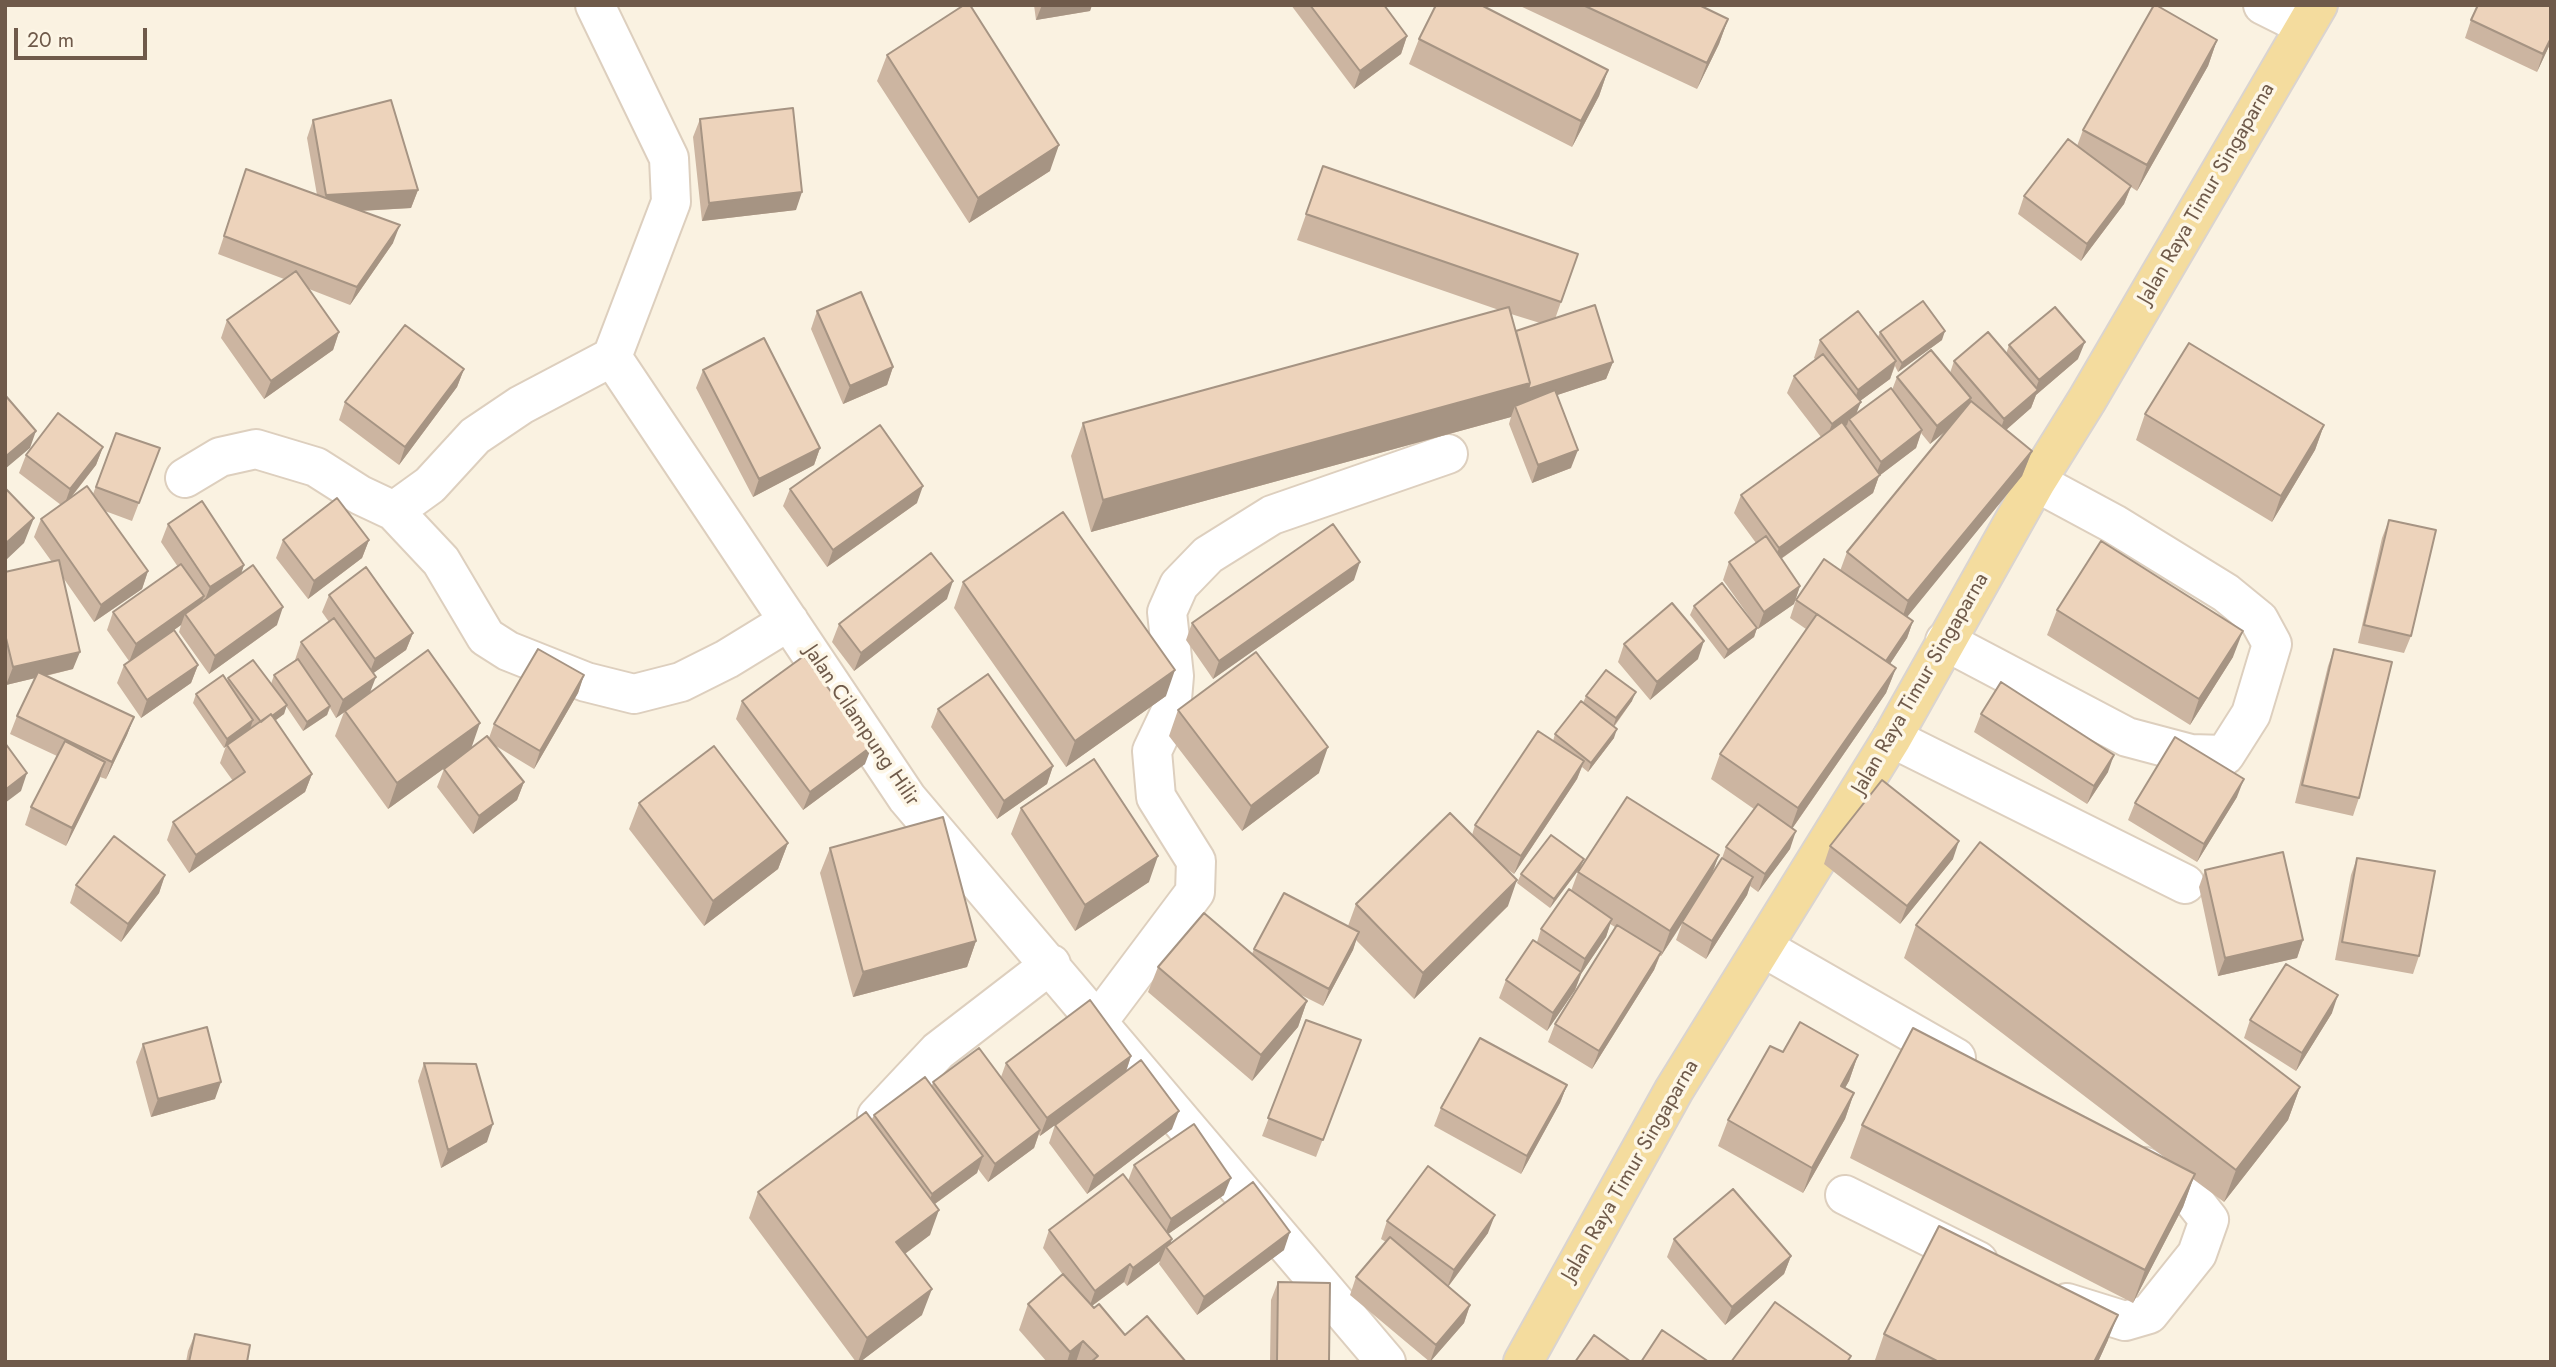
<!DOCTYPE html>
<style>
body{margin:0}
#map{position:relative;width:2556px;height:1367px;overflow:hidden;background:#faf2e1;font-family:Jost,sans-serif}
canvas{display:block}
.frame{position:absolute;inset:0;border:7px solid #6f5a4a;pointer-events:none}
.scale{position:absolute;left:14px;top:28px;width:133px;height:32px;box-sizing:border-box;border:4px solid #6f5a4a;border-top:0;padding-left:9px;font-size:21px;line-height:24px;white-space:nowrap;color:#6f5a4a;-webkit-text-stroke:5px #fdf6e6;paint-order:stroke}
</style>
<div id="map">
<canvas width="2556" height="1367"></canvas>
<div class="frame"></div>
<div class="scale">20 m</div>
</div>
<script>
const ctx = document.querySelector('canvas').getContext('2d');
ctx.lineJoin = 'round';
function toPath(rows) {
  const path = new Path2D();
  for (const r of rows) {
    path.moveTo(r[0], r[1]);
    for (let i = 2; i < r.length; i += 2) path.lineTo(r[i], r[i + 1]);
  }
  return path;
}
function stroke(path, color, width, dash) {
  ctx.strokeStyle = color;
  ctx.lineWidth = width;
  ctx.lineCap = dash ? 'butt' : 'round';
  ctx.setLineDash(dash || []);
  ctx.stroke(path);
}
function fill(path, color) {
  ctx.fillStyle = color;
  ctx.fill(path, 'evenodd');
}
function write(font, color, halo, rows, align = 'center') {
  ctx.font = font + ' Jost,sans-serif';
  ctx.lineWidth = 7;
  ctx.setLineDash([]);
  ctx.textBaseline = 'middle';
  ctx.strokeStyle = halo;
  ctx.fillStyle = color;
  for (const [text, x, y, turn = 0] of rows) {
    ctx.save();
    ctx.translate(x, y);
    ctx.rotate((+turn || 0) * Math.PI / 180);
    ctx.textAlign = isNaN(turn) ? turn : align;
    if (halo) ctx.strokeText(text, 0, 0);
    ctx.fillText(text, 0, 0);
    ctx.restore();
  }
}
const minor = toPath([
 [595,5,669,158,671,202,612,357,907,798,1386,1362],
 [2263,5,2305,26],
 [185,478,220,457,256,449,316,467,360,495,394,511,430,485,475,436,521,405,612,357],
 [394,511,441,561,486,637,508,651,586,682,634,694,681,682,727,659,789,621],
 [1945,641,2127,737,2191,754,2225,755,2251,714,2272,644,2259,620,2226,593,2114,524,2036,482],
 [1892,738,2185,884],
 [1764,948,1956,1058],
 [1099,1020,1195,892,1196,861,1156,797,1152,751,1171,711,1174,676,1167,612,1179,585,1208,555,1272,515,1448,454],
 [877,1116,938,1051,1051,964],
 [1845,1195,1978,1261],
 [2067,1303,2125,1321,2149,1314,2197,1254,2209,1220,2191,1197,2145,1167]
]);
const major = toPath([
 [1523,1362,1674,1090,1892,738,2036,482,2087,400,2318,5]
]);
stroke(minor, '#ddcfbe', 42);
stroke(major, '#dad4d0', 42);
stroke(minor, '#fff', 38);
stroke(major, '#f4dc9e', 38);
fill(toPath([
 [1034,5,1092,5,1090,11,1036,20],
 [1291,5,1384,5,1407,36,1401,54,1354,89],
 [1518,5,1699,5,1728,19,1719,44,1697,89],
 [2471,20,2551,42,2537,72,2465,38],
 [1419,39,1608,70,1599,96,1572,147,1409,64],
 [2217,40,2208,66,2137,191,2131,187,2124,204,2081,261,2018,214,2024,196,2077,146,2083,130],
 [887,55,1050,171,969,223,877,81],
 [700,119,796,210,702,221,693,137],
 [313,120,418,190,411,208,361,211,393,243,350,305,309,289,339,332,333,350,264,399,221,338,227,320,284,279,218,254,246,169,317,195,307,138],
 [1323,166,1578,254,1555,319,1613,362,1606,379,1557,395,1571,468,1532,483,1509,424,1511,417,1091,532,1071,456,1083,423,1499,310,1297,240],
 [1511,314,1540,323,1516,331],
 [817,311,893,367,887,385,843,404,811,329],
 [1880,332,1942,340,1898,372,1895,366,1890,379,1860,401,1856,414,1892,390,1897,377,1950,373,1954,361,2006,354,2009,345,2078,359,2036,395,2031,408,2006,430,2032,451,2022,476,1907,616,1913,621,1907,638,1890,664,1896,668,1886,693,1792,829,1790,849,1758,892,1750,886,1747,895,1706,959,1676,940,1682,924,1661,956,1660,956,1654,970,1592,1069,1548,1042,1555,1024,1615,927,1610,924,1606,937,1581,974,1575,990,1547,1031,1499,998,1506,980,1537,942,1541,929,1571,891,1578,872,1719,855,1712,874,1722,858,1726,847,1754,809,1711,779,1720,754,1806,629,1790,618,1796,600,1840,571,1847,552,1947,430,1930,444,1921,433,1916,448,1879,476,1873,493,1781,559,1800,586,1794,604,1758,629,1723,580,1729,562,1756,543,1734,513,1741,495,1821,437,1787,393,1794,376,1815,359,1814,358,1820,340,1878,337],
 [464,369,457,387,399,465,339,420,345,402],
 [703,370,820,448,814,465,753,497,696,388],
 [2145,414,2324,425,2315,450,2272,522,2136,440],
 [116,433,160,448,132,521,105,511,148,571,142,589,94,622,64,579,73,669,46,676,134,717,127,735,106,779,100,777,66,846,25,825,31,807,57,756,10,734,17,716,35,678,6,685,5,680,5,572,52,562,34,537,41,519,61,505,19,473,26,455,103,447,96,465,70,499,93,494],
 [790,489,917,503,827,567,783,506],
 [2389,520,2411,636,2404,653,2358,643,2382,538],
 [168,524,244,565,241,573,277,625,209,674,179,632,181,625,143,652,198,665,191,683,141,718,117,683,124,665,129,661,107,630,113,612,178,567,161,542],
 [283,540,369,540,362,558,308,599,276,558],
 [1354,580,1213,679,1186,640,1192,623],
 [963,582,1166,696,1066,767,954,608],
 [329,595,413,633,406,650,373,673,370,692,471,748,489,738,494,724,584,675,578,693,534,769,496,746,524,782,517,800,473,834,437,787,444,769,458,758,388,809,335,736,344,712,336,718,330,708,327,715,303,731,286,706,284,714,275,720,312,774,305,792,189,873,167,840,173,822,233,781,220,763,226,746,224,748,193,703,196,694,227,681,228,678,271,684,274,675,295,660,301,642,329,622,322,612],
 [947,599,854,671,832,642,839,624],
 [1694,606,1757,628,1754,637,1724,659,1690,615],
 [2057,610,2233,657,2190,725,2047,635],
 [1624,644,1698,659,1650,700,1618,662],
 [2334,649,2359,798,2353,816,2295,803,2328,666],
 [1586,696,1632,701,1614,727,1614,738,1588,772,1582,767,1577,779,1514,874,1503,866,1508,906,1414,999,1356,940,1353,950,1323,1006,1297,993,1307,1001,1298,1027,1252,1081,1148,992,1158,967,1252,954,1254,949,1348,926,1356,904,1472,835,1475,825,1553,741,1555,734,1583,703],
 [742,701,865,764,803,810,736,719],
 [938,709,1053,766,1047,784,997,819,931,727],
 [1178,710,1319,773,1242,831,1169,736],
 [1981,714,2108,772,2087,804,1974,732],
 [2237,797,2197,862,2128,820,2135,803],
 [639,803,788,843,778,869,704,926,629,829],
 [1021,808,1149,882,1075,931,1011,834],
 [1830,846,1953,859,1900,924,1824,864],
 [830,848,976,941,967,967,853,997,820,873],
 [2357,858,2419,956,2413,974,2335,960,2351,875],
 [1584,859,1580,868,1550,908,1517,883,1521,874],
 [2205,870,2303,940,2297,958,2218,976,2199,887],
 [165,875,159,893,121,942,70,903,76,885],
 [1916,925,2300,1087,2288,1120,2224,1202,2193,1179,2183,1207,2133,1303,1850,1158,1862,1125,2172,1163,1904,958],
 [2332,1013,2296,1071,2244,1038,2250,1020],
 [1306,1020,1361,1040,1316,1157,1262,1136],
 [143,1044,215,1099,151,1117,136,1062],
 [1783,1052,1858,1055,1849,1081,1845,1088,1854,1093,1845,1119,1803,1193,1718,1146,1728,1120],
 [1131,1056,1126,1072,1172,1129,1087,1194,1049,1143,1055,1125,1040,1136,1039,1134,1034,1148,988,1182,978,1169,977,1173,935,1204,930,1235,905,1254,922,1315,860,1362,856,1362,749,1218,758,1192,872,1119,874,1115,932,1086,933,1082,1001,1077,1006,1063],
 [424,1063,487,1142,441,1168,418,1081],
 [1567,1085,1560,1103,1521,1174,1434,1126,1441,1108],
 [1134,1165,1224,1195,1168,1234,1171,1243,1284,1250,1197,1315,1159,1264,1160,1261,1127,1286,1124,1282,1092,1306,1125,1335,1186,1362,1047,1362,1019,1330,1028,1304,1063,1275,1043,1248,1049,1230,1128,1181],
 [1387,1221,1488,1233,1448,1287,1470,1305,1464,1323,1430,1362,1350,1295,1356,1277,1386,1242,1381,1239],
 [1674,1239,1791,1256,1784,1274,1725,1325,1667,1257],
 [1278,1282,1329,1362,1270,1362,1271,1300],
 [195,1334,247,1362,186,1362,188,1351],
 [1884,1334,2108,1340,2098,1362,1878,1362,1875,1360]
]), '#ccb5a1');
fill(toPath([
 [1042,5,1092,5,1090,11,1036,20],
 [1728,19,1719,44,1697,89,1707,63],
 [1407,36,1401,54,1354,89,1360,71],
 [2551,38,2551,42,2537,72,2543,54],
 [2217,40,2208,66,2137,191,2147,165],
 [1608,70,1599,96,1572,147,1581,121],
 [1059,145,1050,171,969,223,978,198],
 [2131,186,2124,204,2081,261,2087,244],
 [418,190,411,208,320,213,326,195],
 [802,192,796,210,702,221,709,203],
 [400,225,393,243,350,305,357,287],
 [1945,331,1942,340,1898,372,1902,363],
 [339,332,333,350,264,399,271,381],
 [2085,342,2078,359,2036,395,2031,408,1998,437,2004,419,2034,393,2039,380],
 [1896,361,1890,379,1852,407,1858,390],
 [1613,362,1606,379,1521,407,1515,406,1511,417,1091,532,1103,500,1530,383],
 [893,367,887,385,843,404,850,386],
 [464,369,457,387,399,465,405,447],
 [1971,398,1964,416,1930,444,1937,426],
 [1861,402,1854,419,1849,419,1847,425,1825,442,1832,424],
 [2324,425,2315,450,2272,522,2281,496],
 [1922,430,1916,448,1879,476,1873,493,1772,565,1779,548,1874,479,1881,462],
 [36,431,30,448,5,469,5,457],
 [103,447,96,465,64,506,70,489],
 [820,448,814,465,753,497,759,479],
 [1578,450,1571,468,1532,483,1538,465],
 [2032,451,2022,476,1899,627,1908,601],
 [923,486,917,503,827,567,833,550],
 [34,518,24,543,5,561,5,544],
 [369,540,362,558,308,599,314,581],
 [1360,562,1354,580,1213,679,1219,661],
 [244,565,238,583,203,605,210,587],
 [148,571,142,589,94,622,101,605],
 [953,581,947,599,854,671,861,653],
 [1800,586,1794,604,1758,629,1764,612],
 [204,596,197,614,185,614,181,625,129,662,136,644],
 [283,607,277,625,209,674,215,656],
 [1913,621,1907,638,1880,679,1886,661],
 [1757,628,1754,637,1724,659,1728,650],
 [2243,631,2233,657,2190,725,2199,699],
 [413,633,406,650,368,677,375,659],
 [1704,641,1698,659,1650,700,1657,682],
 [80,652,73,669,6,685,13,667],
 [198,665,191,683,141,718,147,700],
 [1896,668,1886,693,1789,833,1798,808],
 [1175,670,1166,696,1066,767,1075,741],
 [584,675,578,693,534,769,540,751],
 [376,677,369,695,336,718,343,700],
 [1636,692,1632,701,1613,727,1616,718],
 [287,705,284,714,259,733,262,724],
 [330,706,327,715,303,731,307,722],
 [134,717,127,735,106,779,112,762],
 [253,720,250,729,224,748,227,739],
 [480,723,471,749,388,809,397,783],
 [1617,729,1614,738,1588,772,1591,763],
 [872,746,865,764,803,810,810,792],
 [1328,747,1319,773,1242,831,1251,806],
 [2114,755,2108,772,2087,804,2094,786],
 [1584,761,1577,779,1514,874,1521,856],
 [105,762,99,780,66,846,72,828],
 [1053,766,1047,784,997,819,1004,801],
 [27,773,21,791,5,803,5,790],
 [312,774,305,792,189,873,196,855],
 [2244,779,2237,797,2197,862,2204,844],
 [524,782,517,800,473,834,479,816],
 [1796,831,1790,849,1758,892,1765,874],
 [1959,841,1953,859,1900,924,1907,906],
 [788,843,778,869,704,926,713,901],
 [1719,855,1709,881,1661,956,1670,931],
 [1158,856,1149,882,1075,931,1085,905],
 [1584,859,1580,868,1550,908,1554,899],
 [165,875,159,893,121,942,128,924],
 [1753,877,1747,895,1706,959,1712,941],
 [1517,880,1508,906,1414,999,1423,973],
 [1612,919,1606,937,1581,974,1575,990,1547,1031,1553,1013,1579,975,1585,959],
 [1359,932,1353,950,1323,1006,1329,989],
 [2303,940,2297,958,2218,976,2225,958],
 [976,941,967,967,853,997,863,972],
 [1661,952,1654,970,1592,1069,1599,1051],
 [2338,995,2332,1013,2296,1071,2302,1053],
 [1307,1001,1298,1027,1252,1081,1261,1055],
 [1858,1055,1849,1081,1831,1112,1841,1086],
 [1131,1056,1125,1074,1040,1136,1047,1118],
 [221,1082,215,1099,151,1117,158,1099],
 [1567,1085,1560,1103,1521,1174,1527,1156],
 [2300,1087,2288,1120,2224,1202,2236,1170],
 [1854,1093,1845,1119,1803,1193,1812,1168],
 [1179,1111,1172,1129,1087,1194,1094,1176],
 [493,1124,487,1142,441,1168,448,1150],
 [1040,1130,1034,1148,988,1182,995,1164],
 [983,1156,977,1173,925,1211,932,1194],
 [2195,1174,2183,1207,2133,1303,2145,1270],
 [1231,1178,1224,1195,1164,1237,1171,1219],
 [939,1210,930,1235,887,1267,896,1242],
 [1495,1215,1488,1233,1447,1288,1454,1270],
 [1290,1232,1284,1250,1197,1315,1204,1297],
 [1172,1239,1168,1250,1166,1247,1160,1261,1127,1286,1133,1268],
 [1791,1256,1784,1274,1725,1325,1732,1307],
 [1130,1264,1124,1282,1089,1308,1095,1291],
 [932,1289,922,1315,860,1362,858,1362,867,1338],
 [1470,1305,1464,1323,1430,1362,1436,1345],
 [2118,1315,2108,1340,2098,1362,2094,1362],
 [1083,1341,1076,1362,1067,1362,1070,1352]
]), '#a69483');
const building = toPath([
 [964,5,970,5,1059,145,978,198,887,55,964,5],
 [1310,5,1384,5,1407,36,1360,71,1310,5],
 [1436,5,1481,5,1608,70,1581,121,1419,39,1436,5],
 [1583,5,1699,5,1728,19,1707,63,1583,5],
 [2154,5,2156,5,2217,40,2147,165,2083,130,2154,5],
 [2478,5,2551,6,2551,38,2543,54,2471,20,2478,5],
 [391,100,418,190,326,195,313,120,391,100],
 [793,108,802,192,709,203,700,119,793,108],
 [2068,139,2131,186,2087,244,2024,196,2068,139],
 [1323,166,1578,254,1561,302,1306,214,1323,166],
 [246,169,400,225,357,287,224,236,246,169],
 [296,271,339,332,271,381,227,320,296,271],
 [861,292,893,367,850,386,817,311,861,292],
 [1923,301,1945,331,1902,363,1880,332,1923,301],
 [1595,305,1613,362,1528,389,1530,383,1516,331,1595,305],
 [1509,307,1530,383,1103,500,1083,423,1509,307],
 [2055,307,2085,342,2039,380,2009,345,2055,307],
 [1858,311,1896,361,1858,390,1820,340,1858,311],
 [405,325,464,369,405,447,345,402,405,325],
 [1988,332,2038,390,2004,419,1954,361,1988,332],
 [764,338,820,448,759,479,703,370,764,338],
 [2189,343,2324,425,2281,496,2145,414,2189,343],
 [1931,350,1971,398,1937,426,1897,377,1931,350],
 [1823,354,1861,402,1832,424,1794,376,1823,354],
 [1891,388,1922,430,1881,462,1849,419,1891,388],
 [1555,390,1578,450,1538,465,1515,406,1555,390],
 [5,395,36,431,5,457,5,395],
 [1971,401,2032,451,1908,601,1847,552,1971,401],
 [58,413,103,447,70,489,26,455,58,413],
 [1842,422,1880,475,1779,548,1741,495,1842,422],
 [880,425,923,486,833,550,790,489,880,425],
 [116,433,160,448,139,503,96,487,116,433],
 [87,486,148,571,101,605,41,519,87,486],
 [5,488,34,518,5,544,5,488],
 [337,498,369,540,314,581,283,540,337,498],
 [202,501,244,565,210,587,168,524,202,501],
 [1063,512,1175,670,1075,741,963,582,1063,512],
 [2389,520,2436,530,2411,636,2364,625,2389,520],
 [1333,524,1360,562,1219,661,1192,623,1333,524],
 [1766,536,1800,586,1764,612,1729,562,1766,536],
 [2101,541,2243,631,2199,699,2057,610,2101,541],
 [931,553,953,581,861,653,839,624,931,553],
 [1824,559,1913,621,1886,661,1796,600,1824,559],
 [59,560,80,652,13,667,5,634,5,572,59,560],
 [181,564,204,596,136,644,113,612,181,564],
 [253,565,283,607,215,656,185,614,253,565],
 [366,567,413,633,375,659,329,595,366,567],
 [1722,583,1757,628,1728,650,1694,606,1722,583],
 [1672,603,1704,641,1657,682,1624,644,1672,603],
 [1817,614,1896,668,1798,808,1720,754,1817,614],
 [334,618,376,677,343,700,301,642,334,618],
 [174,630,198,665,147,700,124,665,174,630],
 [538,649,584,675,540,751,494,724,538,649],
 [2334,649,2392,662,2359,798,2302,785,2334,649],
 [428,650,480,723,397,783,345,711,428,650],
 [1256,652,1328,747,1251,806,1178,710,1256,652],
 [804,656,872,746,810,792,742,701,804,656],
 [298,659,330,706,307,722,274,675,298,659],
 [253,660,287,705,272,716,271,714,261,722,228,678,253,660],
 [1606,670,1636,692,1616,718,1586,696,1606,670],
 [38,672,134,717,112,762,17,716,38,672],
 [988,674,1053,766,1004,801,938,709,988,674],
 [223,675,253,720,227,739,196,694,223,675],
 [2001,682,2114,755,2094,786,1981,714,2001,682],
 [1581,701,1617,729,1591,763,1555,734,1581,701],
 [271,714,312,774,196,855,173,822,245,772,227,745,271,714],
 [1538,731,1584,761,1521,856,1475,825,1538,731],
 [487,736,524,782,479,816,444,769,487,736],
 [2175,737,2244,779,2204,844,2135,803,2175,737],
 [65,741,105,762,72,828,31,807,65,741],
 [5,743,27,773,5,790,5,743],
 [714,746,788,843,713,901,639,803,714,746],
 [1094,759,1158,856,1085,905,1021,808,1094,759],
 [1882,780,1959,841,1907,906,1830,846,1882,780],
 [1627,797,1719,855,1670,931,1578,872,1627,797],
 [1758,804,1796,831,1765,874,1726,847,1758,804],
 [1450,813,1517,880,1423,973,1356,904,1450,813],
 [943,817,976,941,863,972,830,848,943,817],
 [1551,835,1584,859,1554,899,1521,874,1551,835],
 [114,836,165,875,128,924,76,885,114,836],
 [1980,842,2300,1087,2236,1170,1916,925,1980,842],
 [2283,852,2303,940,2225,958,2205,870,2283,852],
 [1722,858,1753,877,1712,941,1682,922,1722,858],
 [2357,858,2435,871,2419,956,2342,942,2357,858],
 [1569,889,1612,919,1585,959,1541,929,1569,889],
 [1284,893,1359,932,1329,989,1254,949,1284,893],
 [1204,913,1307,1001,1261,1055,1158,967,1204,913],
 [1617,925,1661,952,1599,1051,1555,1024,1617,925],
 [1533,940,1581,972,1553,1013,1506,980,1533,940],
 [2286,964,2338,995,2302,1053,2250,1020,2286,964],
 [1090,1000,1131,1056,1047,1118,1006,1063,1090,1000],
 [1306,1020,1361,1040,1323,1140,1268,1118,1306,1020],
 [1800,1022,1858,1055,1841,1086,1854,1093,1812,1168,1728,1120,1770,1046,1783,1052,1800,1022],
 [207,1027,221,1082,158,1099,143,1044,207,1027],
 [1913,1028,2195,1174,2145,1270,1862,1125,1913,1028],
 [1480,1038,1567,1085,1527,1156,1441,1108,1480,1038],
 [979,1048,1040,1130,995,1164,933,1082,979,1048],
 [1141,1060,1179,1111,1094,1176,1055,1125,1141,1060],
 [424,1063,476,1064,493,1124,448,1150,424,1063],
 [925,1077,983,1156,932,1194,874,1115,925,1077],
 [866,1112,939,1210,896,1242,932,1289,867,1338,758,1192,866,1112],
 [1194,1124,1231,1178,1171,1219,1134,1165,1194,1124],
 [1428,1166,1495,1215,1454,1270,1387,1221,1428,1166],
 [1123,1174,1172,1239,1133,1268,1130,1264,1095,1291,1049,1230,1123,1174],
 [1253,1182,1290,1232,1204,1297,1166,1247,1253,1182],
 [1733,1189,1791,1256,1732,1307,1674,1239,1733,1189],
 [1939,1226,2118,1315,2094,1362,1939,1362,1884,1334,1939,1226],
 [1390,1237,1470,1305,1436,1345,1356,1277,1390,1237],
 [1063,1274,1094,1308,1099,1304,1125,1335,1147,1316,1186,1362,1091,1362,1098,1356,1083,1341,1070,1352,1028,1304,1063,1274],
 [1278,1282,1330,1283,1329,1362,1277,1362,1278,1282],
 [1775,1302,1851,1356,1847,1362,1731,1362,1775,1302],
 [1662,1330,1709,1362,1641,1362,1662,1330],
 [195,1334,250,1345,247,1362,189,1362,195,1334],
 [1594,1335,1631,1362,1575,1362,1594,1335]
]);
fill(building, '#edd3bb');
stroke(building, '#a69483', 2);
write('21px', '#6f5a4a', '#fdf6e6', [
 ["Jalan Raya Timur Singaparna",2207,194,-60],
 ["Jalan Raya Timur Singaparna",1921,684,-60],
 ["Jalan Cilampung Hilir",861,726,56],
 ["Jalan Raya Timur Singaparna",1631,1171,-60]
]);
</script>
